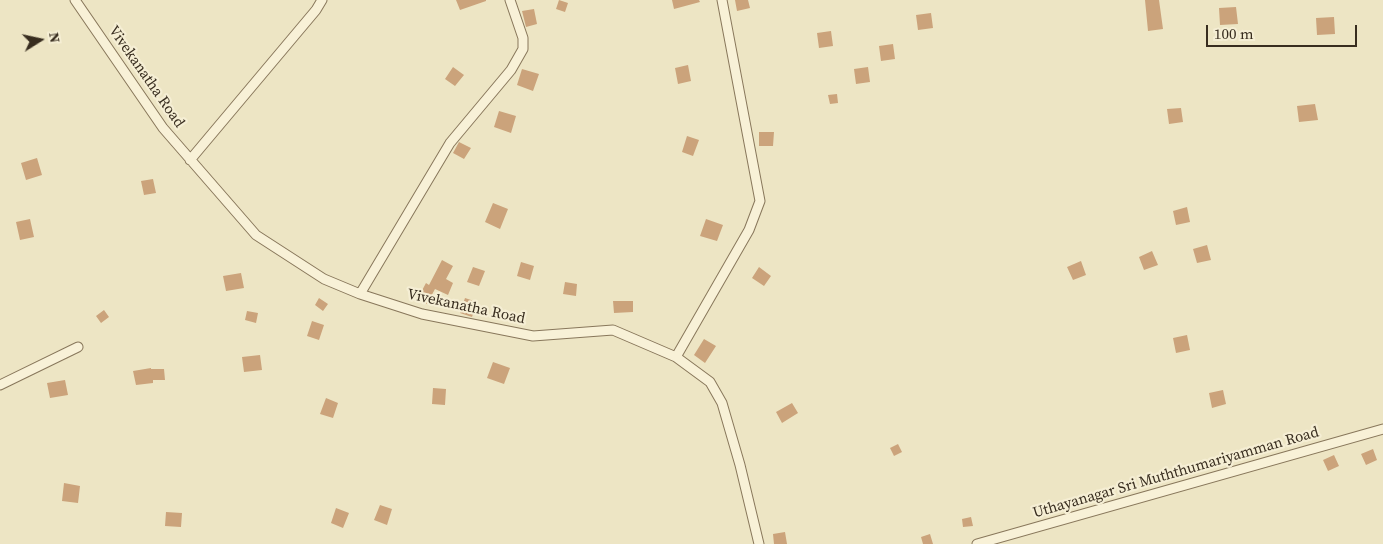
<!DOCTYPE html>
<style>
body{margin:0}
#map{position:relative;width:1383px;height:544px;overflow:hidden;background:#ede5c4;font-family:"Source Serif 4",serif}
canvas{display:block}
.north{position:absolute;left:15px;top:15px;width:50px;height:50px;-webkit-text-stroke:4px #f5eed4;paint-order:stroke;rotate:80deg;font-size:14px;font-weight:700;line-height:20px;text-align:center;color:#382d1f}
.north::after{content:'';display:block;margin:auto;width:18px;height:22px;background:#382d1f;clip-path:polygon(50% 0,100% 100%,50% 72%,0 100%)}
.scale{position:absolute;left:1206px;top:25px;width:151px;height:22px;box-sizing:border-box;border:2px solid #382d1f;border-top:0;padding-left:6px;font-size:15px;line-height:18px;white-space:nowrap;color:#382d1f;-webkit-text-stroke:4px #f5eed4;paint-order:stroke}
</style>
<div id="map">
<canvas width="1383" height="544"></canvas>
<div class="north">N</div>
<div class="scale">100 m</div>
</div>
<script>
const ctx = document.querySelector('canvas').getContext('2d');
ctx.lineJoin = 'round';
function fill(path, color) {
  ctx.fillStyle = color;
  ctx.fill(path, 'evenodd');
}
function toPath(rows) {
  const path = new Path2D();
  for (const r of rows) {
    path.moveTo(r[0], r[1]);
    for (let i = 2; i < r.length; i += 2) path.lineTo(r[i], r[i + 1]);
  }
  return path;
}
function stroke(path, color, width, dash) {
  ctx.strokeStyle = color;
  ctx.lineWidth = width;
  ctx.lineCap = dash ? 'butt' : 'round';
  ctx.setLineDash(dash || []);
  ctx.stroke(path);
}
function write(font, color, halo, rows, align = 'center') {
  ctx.font = font + ' "Source Serif 4",serif';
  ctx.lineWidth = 4.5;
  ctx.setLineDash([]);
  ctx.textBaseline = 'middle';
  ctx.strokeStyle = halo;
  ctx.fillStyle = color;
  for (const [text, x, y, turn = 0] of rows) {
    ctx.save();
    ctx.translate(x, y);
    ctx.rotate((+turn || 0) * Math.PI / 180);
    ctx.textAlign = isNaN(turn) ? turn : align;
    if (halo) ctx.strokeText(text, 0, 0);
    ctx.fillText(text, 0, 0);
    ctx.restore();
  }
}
fill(toPath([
 [456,0,486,0,486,1,460,10],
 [559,0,568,3,565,12,556,9],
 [672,0,699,0,700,2,674,9],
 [735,0,748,0,750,8,737,11],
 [1145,0,1159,0,1163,29,1148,31],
 [1236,7,1238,24,1220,25,1219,8],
 [534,9,537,24,526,27,522,11],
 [931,13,933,28,918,30,916,15],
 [1334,17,1335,34,1317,35,1316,18],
 [831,31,833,46,819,48,817,33],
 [893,44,895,59,881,61,879,46],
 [688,65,691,81,678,84,675,68],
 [453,67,464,75,455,86,445,79],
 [868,67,870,82,856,84,854,69],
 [522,69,539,74,533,91,517,85],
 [837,94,838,103,830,104,828,95],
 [1315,104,1318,120,1299,122,1297,106],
 [1181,108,1183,122,1169,124,1167,109],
 [499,111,516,116,511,133,494,127],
 [759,132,774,132,773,146,759,146],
 [687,136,699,140,693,156,682,152],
 [459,142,471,148,464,159,453,153],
 [37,158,42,175,26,180,21,163],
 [153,179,156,193,144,195,141,181],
 [493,203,508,209,500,229,485,222],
 [1187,207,1190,222,1176,225,1173,211],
 [30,219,34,237,20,240,16,222],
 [706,219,723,225,717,241,700,236],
 [1207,245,1211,260,1197,263,1193,249],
 [1152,251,1158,265,1144,270,1139,257],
 [442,260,453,266,446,279,453,283,448,295,435,289,427,304,418,298,426,283,429,285],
 [1081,261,1086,275,1073,280,1067,267],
 [521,262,534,266,530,280,517,276],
 [473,267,485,271,479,286,467,282],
 [759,267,771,276,764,286,752,278],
 [241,273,244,288,226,291,223,276],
 [565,282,577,284,576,296,563,294],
 [319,298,328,304,323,311,315,305],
 [465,298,477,302,472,317,460,313],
 [613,301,633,301,633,312,614,313],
 [104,310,109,317,101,323,96,316],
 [247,311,258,313,256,323,245,320],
 [312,321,324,325,319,340,307,336],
 [1187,335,1190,350,1176,353,1173,338],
 [704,339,716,346,705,363,694,355],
 [260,355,262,370,244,372,242,357],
 [493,362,510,368,504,384,487,378],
 [151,368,151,369,164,369,165,380,153,380,153,383,136,385,133,371],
 [65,380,68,395,50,398,47,383],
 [433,388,446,389,445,405,432,404],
 [1223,390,1226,404,1212,408,1209,393],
 [326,398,338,403,333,418,320,414],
 [792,403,798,413,782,423,776,412],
 [898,444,902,452,894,456,890,448],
 [1373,449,1377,460,1366,465,1361,454],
 [1334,455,1339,466,1328,471,1323,460],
 [64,483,80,486,78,503,62,501],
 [380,505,392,509,387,525,374,520],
 [336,508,349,513,343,528,331,523],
 [166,512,182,513,181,527,165,526],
 [971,517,973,526,963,527,962,519],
 [785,532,787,544,774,544,773,534],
 [930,534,933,544,923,544,921,537]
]), '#cba37b');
const street = toPath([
 [75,0,163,128,256,235,324,279,360,294,422,314,533,336,613,330,676,357,710,382,722,403,740,465,759,544],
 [190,160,316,10,322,0],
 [360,294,450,143,511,70,523,49,523,38,510,0],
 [676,357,749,230,760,201,722,0],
 [0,385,78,347],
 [977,544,1383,429]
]);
stroke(street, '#88775b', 11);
stroke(street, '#f8f1d7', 9);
write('15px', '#382d1f', '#f5eed4', [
 ["Vivekanatha Road",146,77,55],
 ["Vivekanatha Road",466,307,12],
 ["Uthayanagar Sri Muththumariyamman Road",1176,473,-16]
]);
</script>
